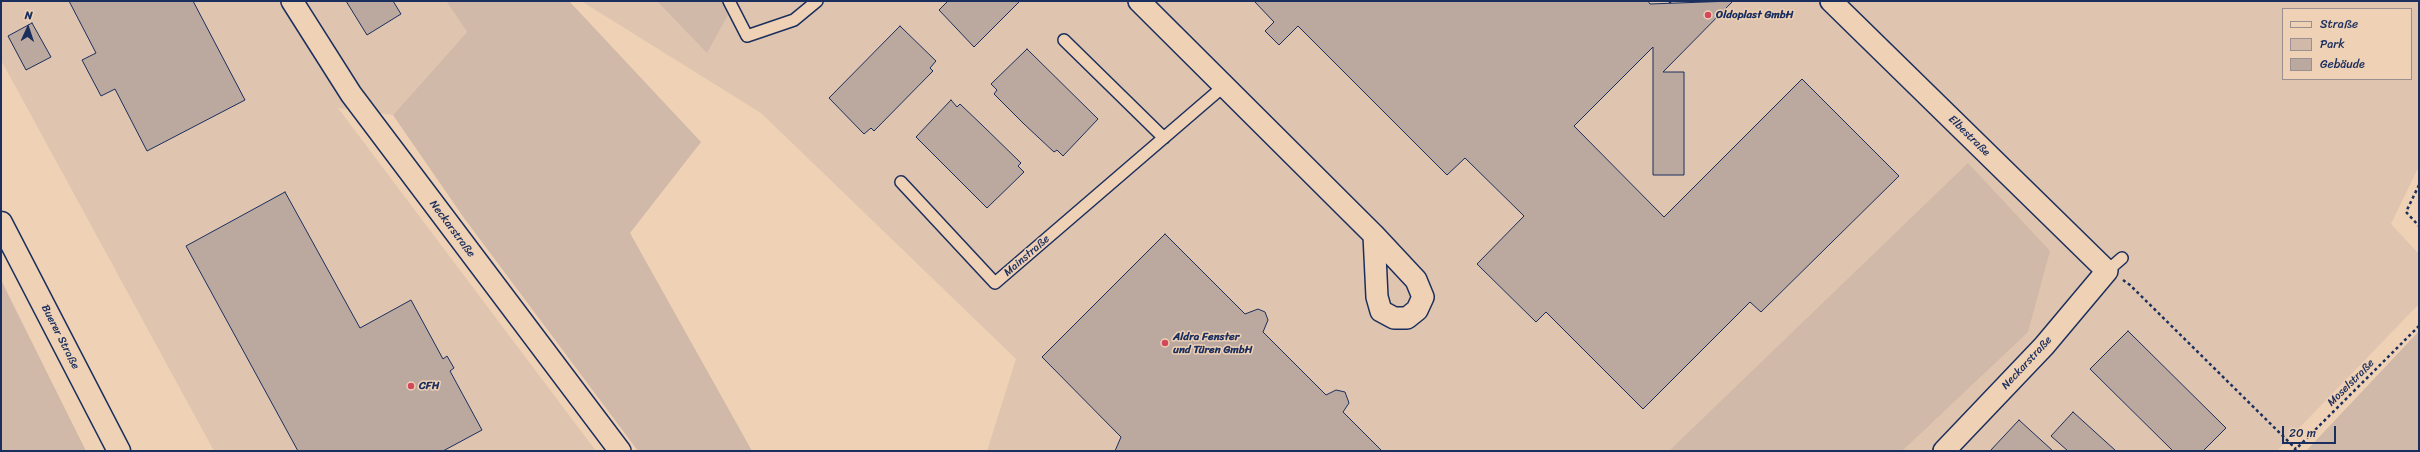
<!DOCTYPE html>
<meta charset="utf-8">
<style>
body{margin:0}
#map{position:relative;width:2420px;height:452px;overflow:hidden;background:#efd1b5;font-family:Sriracha,sans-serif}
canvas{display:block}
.frame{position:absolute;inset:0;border:2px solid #1b2f5e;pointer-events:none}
.legend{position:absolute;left:2282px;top:8px;width:130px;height:72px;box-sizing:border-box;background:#efd1b5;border:1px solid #9a9092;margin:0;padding:5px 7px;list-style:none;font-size:12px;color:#1b2f5e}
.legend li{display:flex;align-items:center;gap:8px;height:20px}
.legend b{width:20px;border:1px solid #9a9092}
.north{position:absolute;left:8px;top:8px;width:40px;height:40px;-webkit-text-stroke:3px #efd1b5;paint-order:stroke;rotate:3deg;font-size:11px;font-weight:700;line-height:16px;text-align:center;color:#1b2f5e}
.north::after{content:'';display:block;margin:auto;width:14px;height:18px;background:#1b2f5e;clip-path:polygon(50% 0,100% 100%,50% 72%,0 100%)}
.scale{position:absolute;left:2282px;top:426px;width:54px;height:18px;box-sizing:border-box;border:2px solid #1b2f5e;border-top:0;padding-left:5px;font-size:12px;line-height:14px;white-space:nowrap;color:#1b2f5e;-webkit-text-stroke:3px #efd1b5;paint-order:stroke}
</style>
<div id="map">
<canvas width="2420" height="452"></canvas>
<div class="frame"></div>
<ul class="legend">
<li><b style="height:5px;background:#efd1b5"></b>Straße</li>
<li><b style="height:11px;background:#d0b9a8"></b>Park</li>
<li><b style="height:11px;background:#bba9a0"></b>Gebäude</li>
</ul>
<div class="north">N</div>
<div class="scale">20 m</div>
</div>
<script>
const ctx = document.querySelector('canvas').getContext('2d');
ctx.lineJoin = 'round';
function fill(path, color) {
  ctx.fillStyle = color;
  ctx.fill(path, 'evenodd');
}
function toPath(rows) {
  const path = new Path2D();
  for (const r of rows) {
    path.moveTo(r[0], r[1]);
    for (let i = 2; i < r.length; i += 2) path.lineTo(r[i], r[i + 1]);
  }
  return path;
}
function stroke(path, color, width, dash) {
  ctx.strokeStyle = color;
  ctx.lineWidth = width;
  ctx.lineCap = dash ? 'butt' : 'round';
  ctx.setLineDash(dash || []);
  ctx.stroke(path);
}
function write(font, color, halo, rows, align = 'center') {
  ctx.font = font + ' Sriracha,sans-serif';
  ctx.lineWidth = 3;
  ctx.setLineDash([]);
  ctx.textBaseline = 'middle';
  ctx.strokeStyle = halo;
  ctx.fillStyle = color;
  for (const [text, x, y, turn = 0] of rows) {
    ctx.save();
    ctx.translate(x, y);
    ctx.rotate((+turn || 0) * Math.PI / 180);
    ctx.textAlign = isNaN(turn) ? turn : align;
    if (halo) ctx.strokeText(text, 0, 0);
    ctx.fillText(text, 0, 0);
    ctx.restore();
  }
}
fill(toPath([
 [1,1,446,1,467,32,393,115,338,108,596,451,214,451,1,60],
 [581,1,2419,1,2419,166,2391,224,2419,254,2419,304,2277,451,987,451,1016,359,761,113],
 [2283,9,2411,9,2411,79,2283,79]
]), '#dfc5af');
fill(toPath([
 [446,1,569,1,701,142,630,233,752,451,638,451,464,218,393,115,467,32],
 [657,1,734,1,735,2,707,53],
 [1968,163,2050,251,2028,332,1902,451,1669,451],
 [1,280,86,451,1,451],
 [2419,331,2419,451,2306,451]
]), '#d0b9a8');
const building = toPath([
 [69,1,193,1,245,100,147,151,115,89,101,96,82,60,96,53,69,1],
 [346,1,393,1,401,14,367,35,346,1],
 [948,1,1020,1,974,47,939,10,948,1],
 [1254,1,1648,1,1650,4,1733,1,1663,72,1684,72,1684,175,1653,175,1653,47,1574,126,1664,217,1802,79,1899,176,1761,312,1750,302,1643,409,1546,312,1536,322,1477,264,1524,216,1465,158,1447,175,1298,26,1279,45,1265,31,1274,22,1254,1],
 [32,23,51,57,26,70,8,36,32,23],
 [900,26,936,61,930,68,933,71,874,131,871,128,864,134,829,98,900,26],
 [1027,49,1098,119,1063,156,1057,150,1054,152,1024,124,994,94,997,90,991,84,1027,49],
 [951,100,957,107,960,104,982,125,1021,163,1018,166,1024,172,987,208,916,137,951,100],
 [285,192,360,328,411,300,443,359,447,356,454,368,450,371,482,430,443,451,298,451,186,246,285,192],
 [1165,234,1245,314,1258,309,1265,312,1268,320,1263,332,1326,395,1336,390,1345,392,1349,403,1343,412,1382,451,1115,451,1121,437,1042,357,1165,234],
 [2128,331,2226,428,2203,451,2173,451,2090,369,2128,331],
 [2073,412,2116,451,2068,451,2051,436,2073,412],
 [2019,420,2053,451,1990,451,2019,420]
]);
fill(building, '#bba9a0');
stroke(building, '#1b2f5e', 1);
const service = toPath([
 [729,1,747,36,794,20,817,1],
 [1064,40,1164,138],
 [901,182,995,283,1224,86],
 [2107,271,2122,258]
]);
const minor = toPath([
 [292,1,351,94,620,451],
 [1139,1,1374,235,1416,280,1423,297,1417,310,1407,318,1394,318,1381,311,1377,297,1374,235],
 [1831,1,2107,271,2044,346,1944,451]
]);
const tertiary = toPath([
 [1,223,119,451]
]);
stroke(service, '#1b2f5e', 14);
stroke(minor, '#1b2f5e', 24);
stroke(tertiary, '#1b2f5e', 25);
stroke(toPath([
 [1670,3,1670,1],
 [2419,185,2406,212,2419,226],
 [2123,280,2130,285,2296,449],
 [2294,451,2419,326]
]), '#1b2f5e', 2.5, [3, 3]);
stroke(service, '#efd1b5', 11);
stroke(minor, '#efd1b5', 21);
stroke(tertiary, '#efd1b5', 22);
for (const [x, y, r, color] of [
 [1708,15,4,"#d1495b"],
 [1165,343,4,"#d1495b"],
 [411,386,4,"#d1495b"]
]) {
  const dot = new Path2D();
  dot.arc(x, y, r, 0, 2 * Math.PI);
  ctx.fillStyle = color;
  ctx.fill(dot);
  stroke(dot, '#efd1b5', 1.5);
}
write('bold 11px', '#1b2f5e', '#efd1b5', [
 ["Oldoplast GmbH",1716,15],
 ["Aldra Fenster",1173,337],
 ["und Türen GmbH",1173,350],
 ["CFH",419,386]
], 'left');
write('11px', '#1b2f5e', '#efd1b5', [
 ["Elbestraße",1969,136,44],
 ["Neckarstraße",452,229,53],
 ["Mainstraße",1027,256,-41],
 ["Buerer Straße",60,337,63],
 ["Neckarstraße",2027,363,-47],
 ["Moselstraße",2351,383,-45]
]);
</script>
